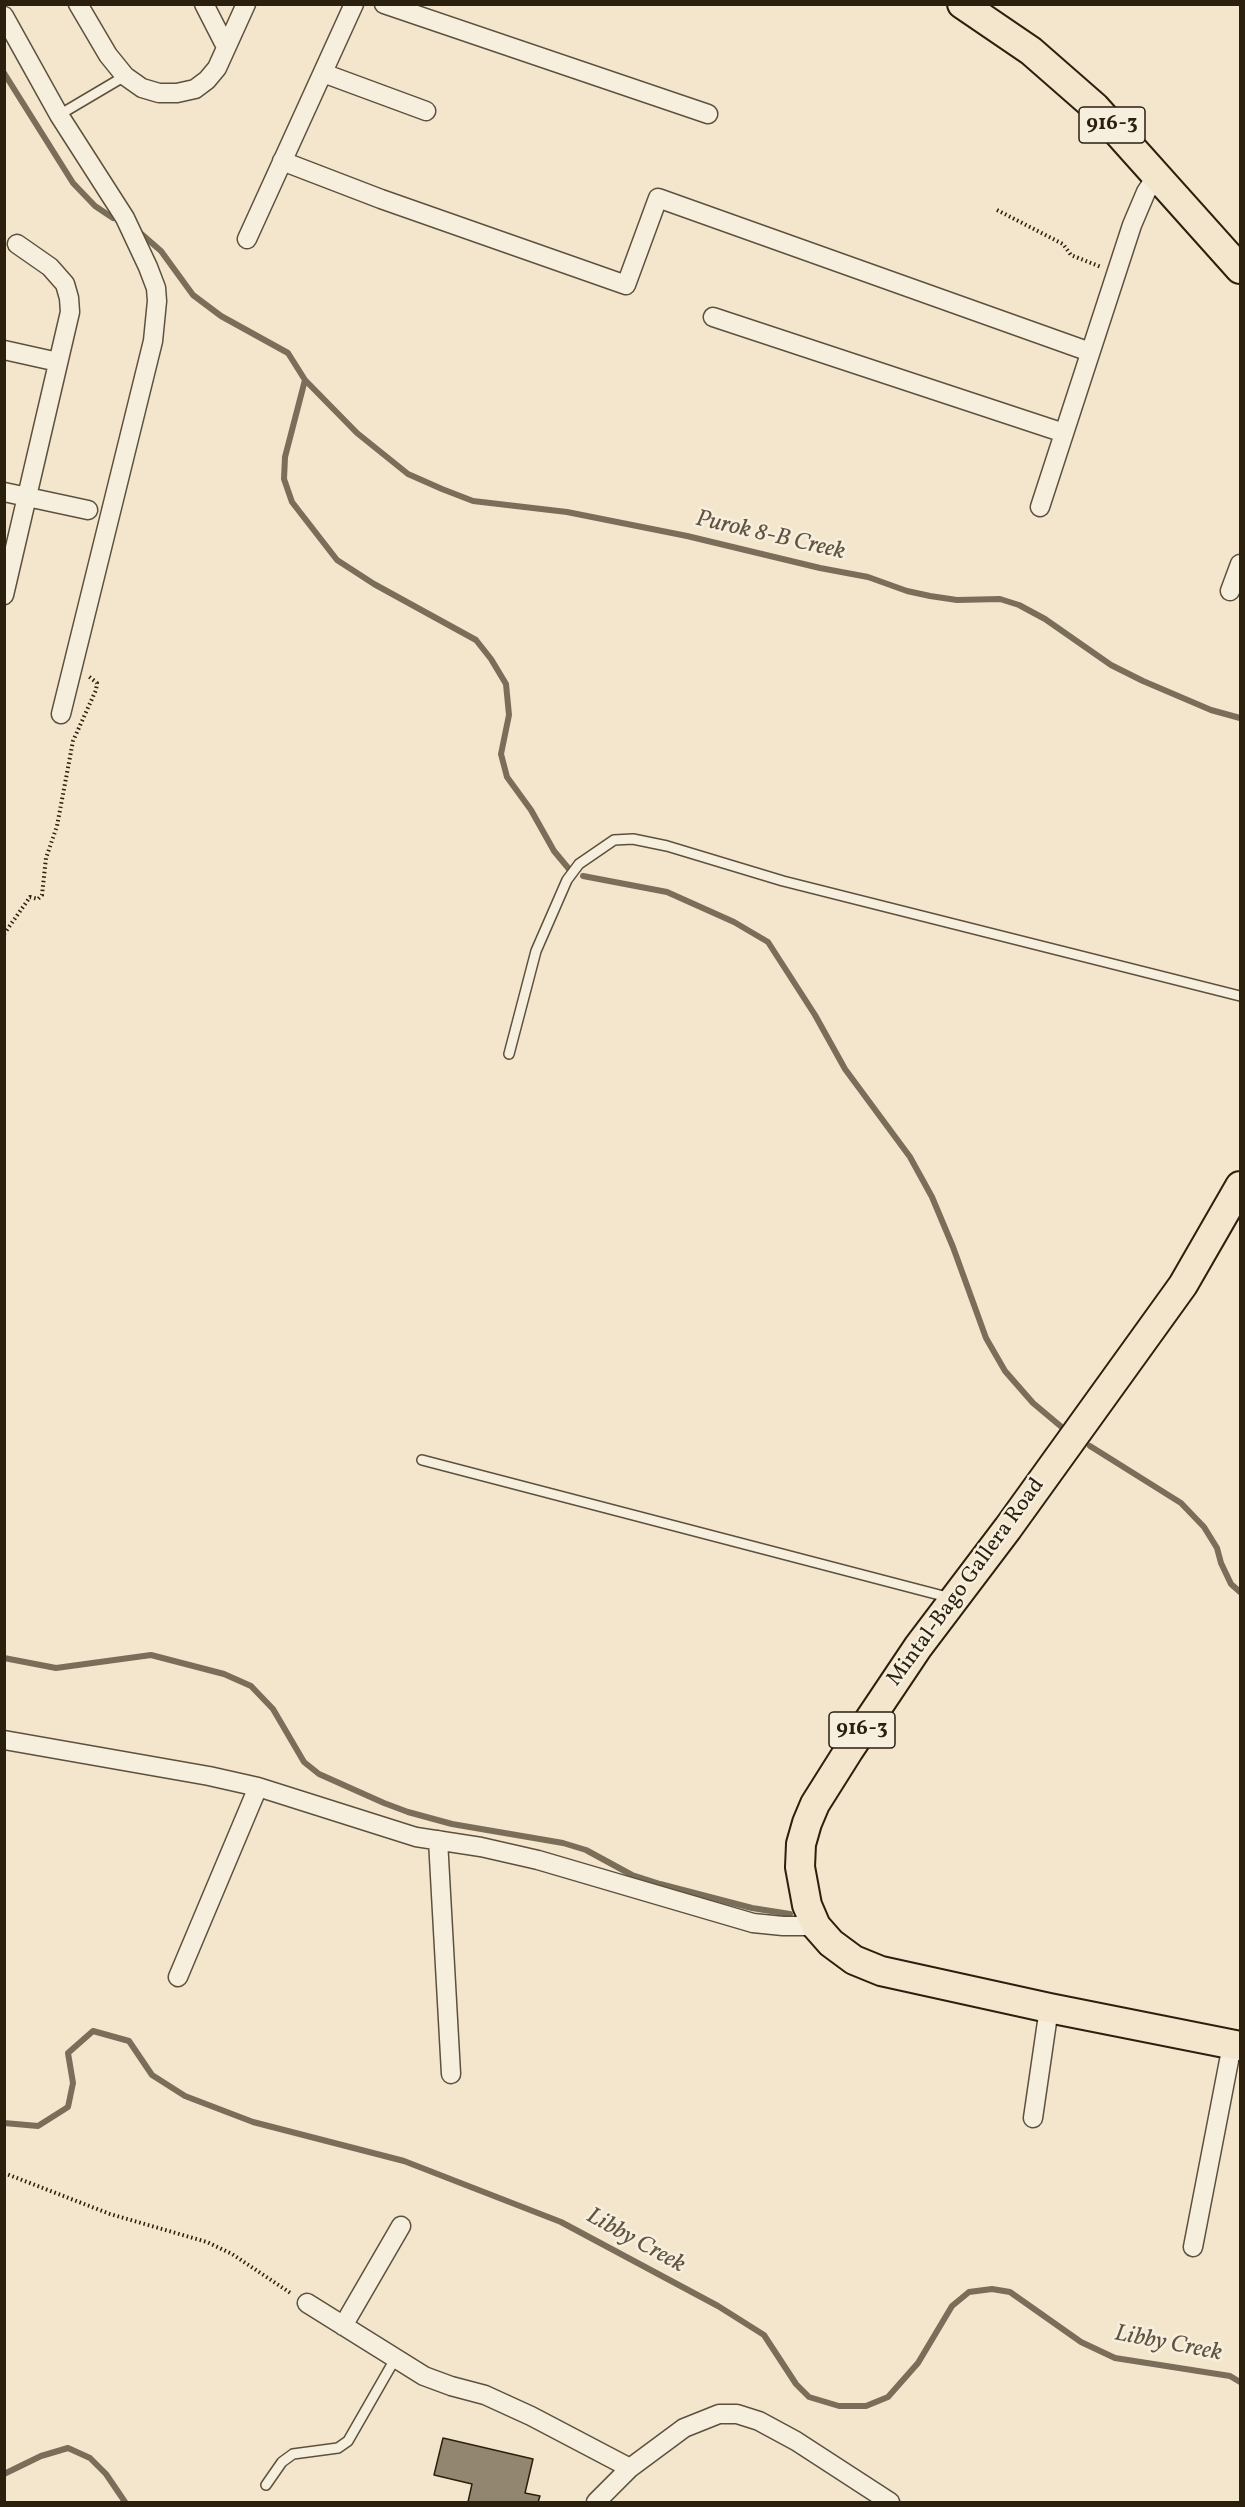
<!DOCTYPE html>
<style>
body{margin:0}
#map{position:relative;width:1245px;height:2507px;overflow:hidden;background:#f3e6cd;font-family:Vollkorn,serif}
canvas{display:block}
.frame{position:absolute;inset:0;border:6px solid #2b1f0e;pointer-events:none}
</style>
<div id="map">
<canvas width="1245" height="2507"></canvas>
<div class="frame"></div>
</div>
<script>
const ctx = document.querySelector('canvas').getContext('2d');
ctx.lineJoin = 'round';
function toPath(rows) {
  const path = new Path2D();
  for (const r of rows) {
    path.moveTo(r[0], r[1]);
    for (let i = 2; i < r.length; i += 2) path.lineTo(r[i], r[i + 1]);
  }
  return path;
}
function stroke(path, color, width, dash) {
  ctx.strokeStyle = color;
  ctx.lineWidth = width;
  ctx.lineCap = dash ? 'butt' : 'round';
  ctx.setLineDash(dash || []);
  ctx.stroke(path);
}
function fill(path, color) {
  ctx.fillStyle = color;
  ctx.fill(path, 'evenodd');
}
function write(font, color, halo, rows, align = 'center') {
  ctx.font = font + ' Vollkorn,serif';
  ctx.lineWidth = 5;
  ctx.setLineDash([]);
  ctx.textBaseline = 'middle';
  ctx.strokeStyle = halo;
  ctx.fillStyle = color;
  for (const [text, x, y, turn = 0] of rows) {
    ctx.save();
    ctx.translate(x, y);
    ctx.rotate((+turn || 0) * Math.PI / 180);
    ctx.textAlign = isNaN(turn) ? turn : align;
    if (halo) ctx.strokeText(text, 0, 0);
    ctx.fillText(text, 0, 0);
    ctx.restore();
  }
}
stroke(toPath([
 [4,73,73,183,95,206,113,218],
 [138,231,161,251,193,295,221,316,288,353,305,380,357,433,408,474,442,489,473,501,567,512,687,536,820,568,868,577,907,591,930,596,957,600,1000,599,1019,605,1045,619,1111,665,1143,681,1211,710,1240,718],
 [305,380,285,457,284,479,292,502,337,560,374,584,476,640,491,659,506,684,509,715,501,754,507,777,531,810,554,851,569,869],
 [583,876,667,892,734,922,768,942,815,1015,845,1069,910,1157,932,1197,953,1247,986,1338,1005,1371,1033,1403,1064,1429],
 [1090,1446,1181,1503,1204,1527,1217,1548,1221,1563,1231,1584,1240,1592],
 [4,1658,56,1668,151,1655,224,1674,251,1686,273,1709,304,1762,319,1774,384,1803,408,1812,452,1824,563,1843,586,1850,632,1875,660,1884,752,1908,790,1914],
 [4,2123,38,2126,68,2107,73,2083,68,2053,93,2031,129,2041,152,2075,185,2096,253,2122,404,2161,561,2222,718,2306,764,2335,796,2384,809,2397,839,2406,866,2406,888,2397,918,2363,952,2306,969,2292,992,2289,1010,2292,1081,2342,1115,2358,1230,2376,1240,2382],
 [4,2474,41,2456,68,2448,90,2458,106,2474,125,2502]
]), '#7a6e5a', 6);
const building = toPath([
 [443,2438,533,2459,525,2493,540,2496,538,2502,468,2502,472,2484,434,2475,443,2438]
]);
fill(building, '#938671');
stroke(building, '#2b1f0e', 1.5);
const service = toPath([
 [59,115,125,76],
 [509,1054,536,951,567,880,579,864,614,840,633,839,667,846,783,881,1240,996],
 [422,1460,951,1598],
 [266,2485,282,2462,293,2454,338,2448,348,2441,395,2359]
]);
const minor = toPath([
 [78,4,108,55,125,76,142,88,159,93,177,93,195,89,207,80,217,68,246,4],
 [204,4,226,47],
 [384,4,708,114],
 [4,16,59,115,125,218,148,267,156,288,157,301,153,341,61,714],
 [323,73,426,111],
 [282,161,381,199,626,285,658,198,1090,352],
 [247,239,354,4],
 [713,317,1064,433],
 [4,350,58,362],
 [4,492,88,510],
 [1040,507,1132,225,1146,192,1158,174],
 [1230,591,1240,564],
 [4,595,70,312,69,298,65,284,50,267,17,244],
 [4,1740,209,1776,258,1787,416,1837,481,1847,538,1860,753,1923,783,1926,816,1926],
 [438,1840,451,2074],
 [178,1977,258,1787],
 [1033,2118,1049,2008],
 [1193,2247,1232,2045],
 [307,2303,424,2376,451,2386,485,2395,531,2416,630,2468],
 [343,2326,401,2226],
 [596,2502,630,2468,684,2428,719,2414,737,2414,759,2421,796,2441,890,2502]
]);
const primary = toPath([
 [962,4,1031,51,1095,107,1240,269],
 [1240,1186,1183,1285,1008,1528,918,1647,849,1750,815,1804,807,1823,801,1844,800,1867,807,1905,816,1926,831,1943,854,1960,881,1971,1049,2008,1240,2046]
]);
stroke(service, '#5d513e', 12);
stroke(minor, '#5d513e', 21);
stroke(primary, '#2b1f0e', 32);
stroke(toPath([
 [997,210,1063,244,1071,255,1101,267],
 [4,934,30,897,38,899,42,895,46,858,57,826,73,741,96,690,97,683,87,675],
 [4,2173,110,2214,207,2242,232,2254,292,2294]
]), '#2b1f0e', 4, [1.5, 3]);
stroke(service, '#f7efde', 9);
stroke(minor, '#f7efde', 18);
stroke(primary, '#f3e6cd', 28);
for (const [x, y, w] of [
 [1112,125,66],
 [862,1730,66]
]) {
  const box = new Path2D();
  box.roundRect(x - w / 2, y - 18, w, 36, 4.5);
  ctx.fillStyle = '#f7efde';
  ctx.fill(box);
  stroke(box, '#2b1f0e', 1.5);
}
write('bold 21px', '#2b1f0e', null, [
 ["916-3",1112,125],
 ["916-3",862,1730]
]);
write('22px', '#2b1f0e', '#f7efde', [
 ["Mintal-Bago Gallera Road",967,1583,-54]
]);
write('italic 24px', '#605340', '#f7efde', [
 ["Purok 8-B Creek",770,537,13],
 ["Libby Creek",635,2242,29],
 ["Libby Creek",1168,2345,11]
]);
</script>
